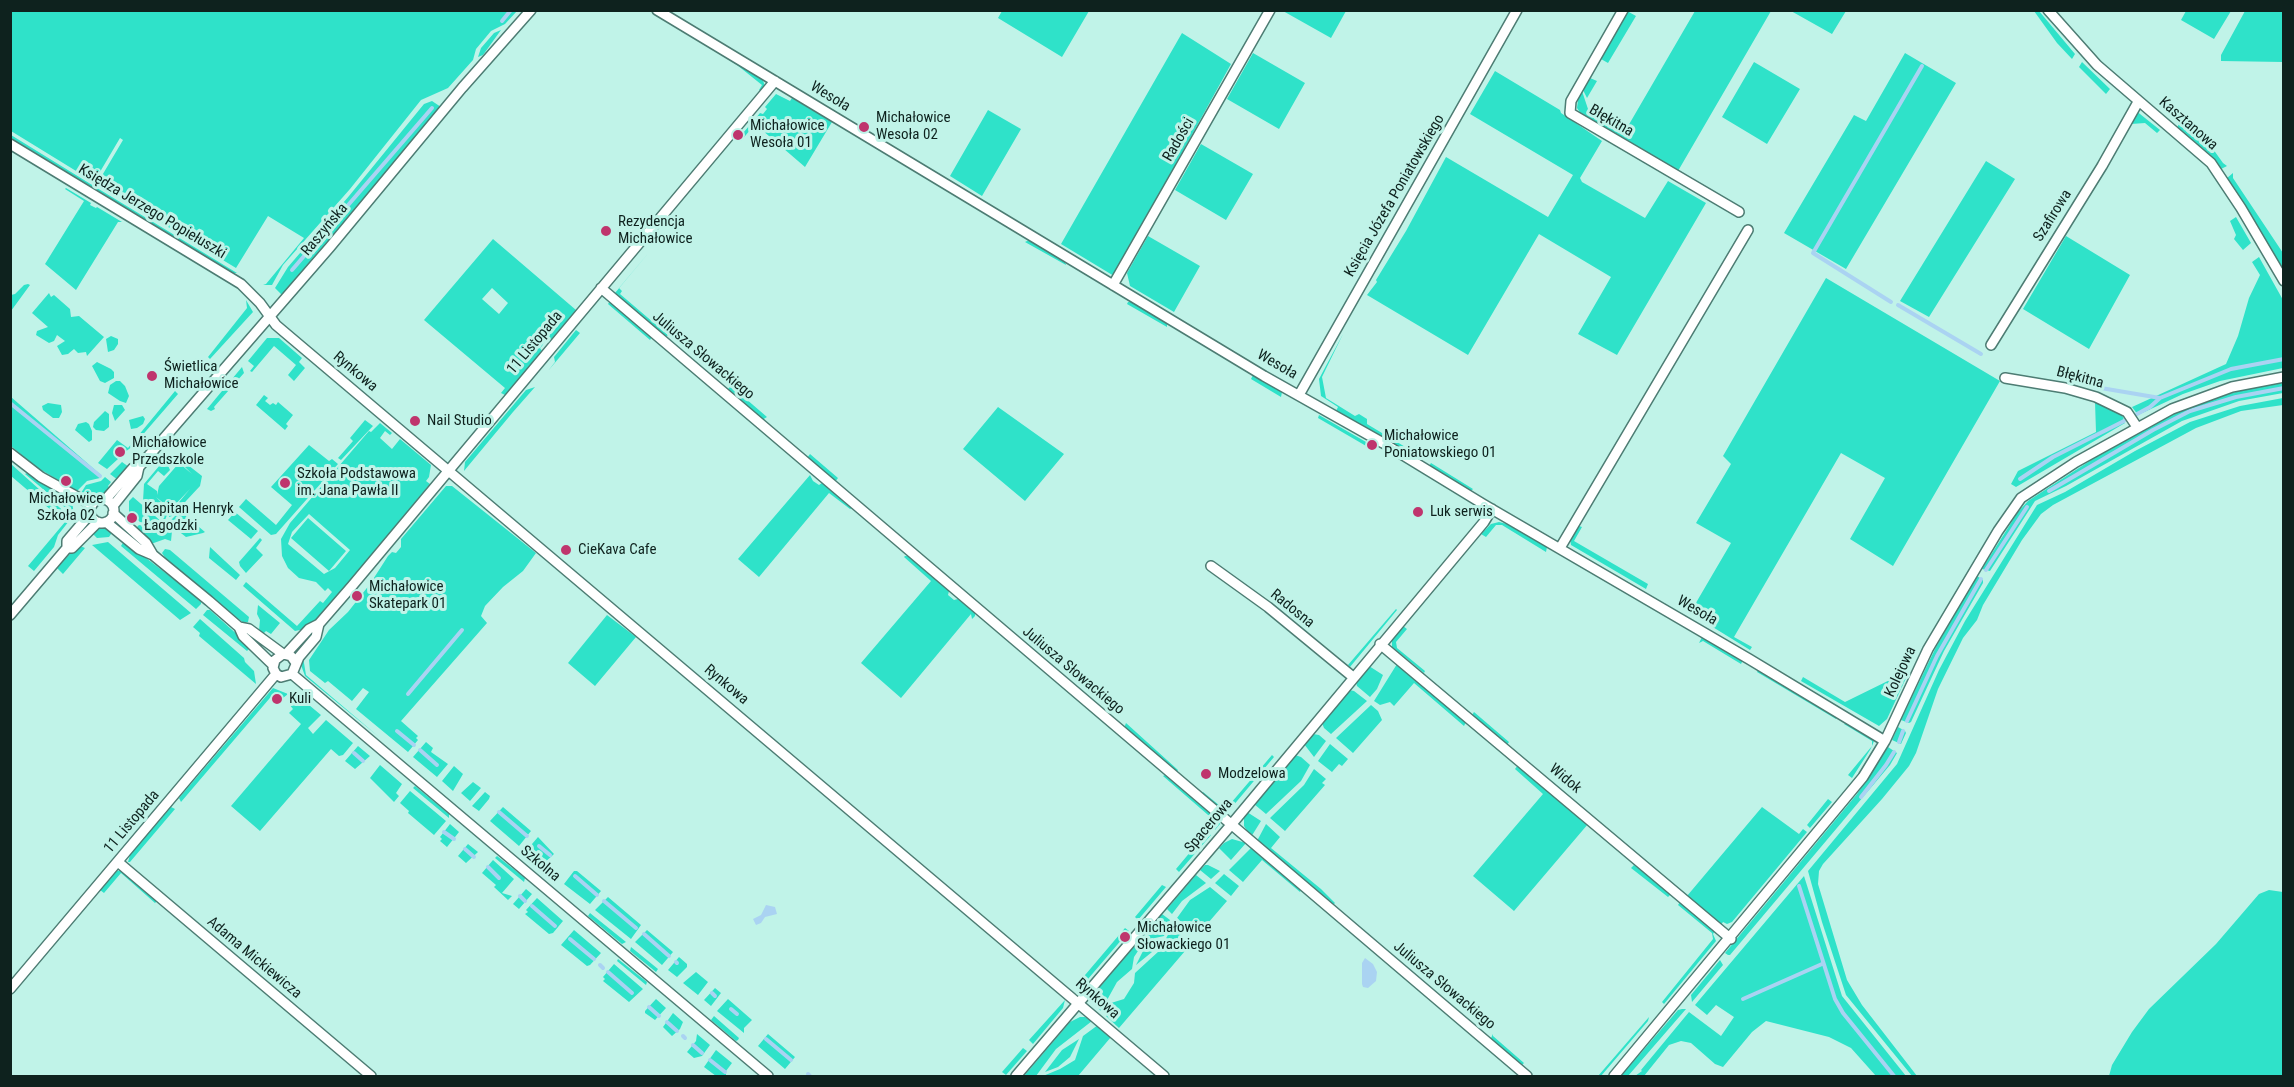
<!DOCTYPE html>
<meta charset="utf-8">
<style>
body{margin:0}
#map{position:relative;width:2294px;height:1087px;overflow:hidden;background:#c0f3e8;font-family:"Roboto Condensed",sans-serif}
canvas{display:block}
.frame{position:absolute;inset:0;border:12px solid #0e221e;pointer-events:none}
</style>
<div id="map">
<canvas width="2294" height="1087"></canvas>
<div class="frame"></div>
</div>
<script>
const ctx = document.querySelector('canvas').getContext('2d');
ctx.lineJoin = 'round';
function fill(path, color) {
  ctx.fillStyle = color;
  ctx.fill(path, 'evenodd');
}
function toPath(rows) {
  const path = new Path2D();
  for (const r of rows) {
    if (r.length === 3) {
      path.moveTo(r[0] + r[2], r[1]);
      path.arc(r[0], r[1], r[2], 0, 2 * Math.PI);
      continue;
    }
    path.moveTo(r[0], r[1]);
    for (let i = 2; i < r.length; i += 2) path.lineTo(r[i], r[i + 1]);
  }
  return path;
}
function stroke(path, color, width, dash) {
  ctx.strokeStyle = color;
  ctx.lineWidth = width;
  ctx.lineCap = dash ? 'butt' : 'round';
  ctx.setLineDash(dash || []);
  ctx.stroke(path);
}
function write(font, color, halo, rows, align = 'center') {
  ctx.font = font + ' "Roboto Condensed",sans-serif';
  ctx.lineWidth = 6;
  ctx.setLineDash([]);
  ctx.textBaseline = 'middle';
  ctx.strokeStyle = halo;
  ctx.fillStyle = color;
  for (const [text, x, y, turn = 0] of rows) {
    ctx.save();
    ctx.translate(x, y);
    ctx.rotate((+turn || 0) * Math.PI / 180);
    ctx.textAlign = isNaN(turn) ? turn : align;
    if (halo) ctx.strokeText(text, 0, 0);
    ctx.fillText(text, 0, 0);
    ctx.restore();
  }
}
fill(toPath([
 [10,11,11,10,517,11,505,24,491,31,476,49,473,60,448,88,421,100,350,189,283,265,272,285,263,285,266,284,304,238,268,216,236,268,97,184,123,140,120,138,94,182,11,131],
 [1002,11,1002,10,1089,11,1062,57,998,18],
 [1283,11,1346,11,1331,38],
 [1627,11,1636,16,1608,63,1601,59],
 [1695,11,1771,11,1678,171,1663,166,1583,117,1577,108,1578,100,1582,91,1589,112,1624,133],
 [1791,11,1846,11,1832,34],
 [2034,11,2039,11,2075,54,2072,59,2057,43],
 [2186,11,2186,10,2231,11,2214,39,2181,20],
 [2245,11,2283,11,2283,62,2221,61,2221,55],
 [501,30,483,55,478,57,481,48,494,33],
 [1182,33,1231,64,1114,276,1061,244],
 [691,36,762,78,765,86,762,91,759,90,762,85,737,65],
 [1253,53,1305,83,1279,129,1227,99],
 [1905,53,1956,83,1846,269,1784,233,1854,115,1866,121],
 [1754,62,1800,89,1767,144,1722,117],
 [2082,62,2110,89,2106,94,2079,67],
 [1495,71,1560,110,1561,113,1602,141,1580,178,1582,182,1645,218,1668,181,1706,203,1617,355,1578,334,1611,277,1539,234,1468,355,1367,295,1377,282,1376,280,1406,231,1446,157,1548,217,1573,175,1470,114],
 [1590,78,1597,81,1587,98,1583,90],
 [776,94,790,101,792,98,832,122,805,167,755,124,741,141,738,139,760,113,763,114,767,109,765,107],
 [432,101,441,107,282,295,275,288,288,267,349,196,424,104],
 [988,110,1021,129,982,196,950,176],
 [2135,110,2160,130,2157,133,2145,123,2131,124],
 [2180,122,2213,149,2223,163,2227,166,2221,169,2209,154,2177,128],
 [11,135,97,188,237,273,233,273,11,138],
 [1201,144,1253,174,1226,220,1175,190],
 [1986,161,2015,179,1929,317,1900,301],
 [2233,173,2233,178,2283,253,2283,269,2227,178],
 [66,188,91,203,90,205,96,208,97,207,122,222,118,222,76,290,45,264,84,201,65,189],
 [2236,217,2251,243,2243,250,2234,239,2236,235,2230,221],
 [1148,236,1200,266,1174,312,1130,286,1127,273],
 [2066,236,2130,275,2089,349,2023,309],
 [493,239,576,310,549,342,545,341,542,346,540,348,542,351,505,395,501,393,505,388,424,320],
 [492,288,508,303,499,314,482,299],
 [1029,240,1065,262,1066,265,1025,242],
 [651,250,619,288,622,291,620,294,668,335,666,337,615,293],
 [2259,257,2283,300,2283,368,2220,381,2183,394,2138,415,2132,407,2226,364,2238,336,2249,298,2260,275,2252,262],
 [1826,278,2000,381,1893,566,1850,539,1885,478,1841,453,1734,637,1752,647,1750,650,1690,613,1731,543,1696,523,1731,464,1723,456],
 [28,284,30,285,11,311,11,295,15,294,24,285],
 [49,293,51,297,54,295,70,309,71,317,79,316,104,337,87,356,86,352,78,353,74,349,68,354,62,355,57,346,65,341,57,335,54,341,49,343,36,335,37,331,48,327,32,313],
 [246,300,253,312,210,359,208,357,247,308],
 [610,301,652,337,650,340,608,304],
 [1128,302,1131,302,1167,323,1167,327,1127,304],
 [576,330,580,333,548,371,555,362,554,357],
 [1343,334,1322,377,1326,398,1355,416,1359,414,1367,419,1367,424,1412,451,1418,444,1412,454,1410,454,1336,411,1338,407,1321,396,1319,379],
 [111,336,118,339,118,344,114,350,108,352,106,339],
 [267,338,279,338,302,358,299,362,305,368,294,381,288,375,296,365,274,346,252,372,250,371,254,366,248,361],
 [97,362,111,369,114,372,114,378,105,383,100,381,92,366],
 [242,367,244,373,214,407,215,409,211,411,207,409],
 [1253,375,1282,392,1281,397,1251,379],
 [116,381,120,381,125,386,129,396,126,403,120,401,108,393,110,385],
 [2283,383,2283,393,2239,401,2182,421,2066,486,2035,501,1990,571,1982,569,2018,512,2028,501,2102,453,2161,420,2202,402,2243,390],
 [731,386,767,417,762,420,727,390],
 [535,387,513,412,464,471,465,462,526,390],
 [175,391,178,394,133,446,125,452,121,447,114,455,118,459,107,469,98,463,117,440,128,448],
 [264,395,268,398,265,401,270,405,273,403,276,405,278,402,293,415,286,424,288,426,285,430,256,405],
 [11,397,101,475,100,478,87,481,77,491,36,467,11,446],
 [2283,398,2283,405,2241,411,2196,428,2053,505,2041,514,2022,540,1983,605,1977,620,1963,638,1938,689,1916,753,1909,766,1882,799,1823,864,1819,871,1818,884,1847,980,1862,1005,1917,1076,1912,1076,1846,995,1822,922,1808,871,1897,764,1939,670,1965,621,2037,505,2065,492,2135,451,2190,422,2240,406],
 [2095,402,2118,412,2124,418,2123,419,2125,423,2016,487,2011,484,2018,471,2096,432],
 [48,403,61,405,62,412,59,418,53,418,43,410,42,406],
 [114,405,122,405,125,410,115,421,112,413],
 [998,407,1064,454,1025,501,963,449],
 [105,411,109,414,109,427,104,431,96,430,93,427,94,422],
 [1319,415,1373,446,1373,450,1318,418],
 [143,416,145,419,143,424,137,428,131,429,129,420],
 [365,420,373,426,341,460,338,458,353,441,350,438],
 [86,422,89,424,92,431,92,440,89,442,75,430,78,424],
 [380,423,392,433,390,435,385,431,380,438,392,449,400,439,431,465,429,477,426,481,430,484,326,610,303,632,300,630,295,631,243,586,246,582,297,626,320,601,323,603,332,592,328,588,325,591,316,582,299,578,288,568,282,556,281,539,290,523,369,431,371,432],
 [309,514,350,550,335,568,324,574,288,544,292,532],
 [309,445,329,461,332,459,338,464,276,534,271,535,239,507,246,499,276,525,292,505,271,487],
 [810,454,838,478,835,482,807,458],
 [179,458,202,476,200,486,172,516,169,517,169,514,190,489,171,509,156,497,169,510,165,520,143,501,144,484,165,459,170,470,164,476,158,471,147,484,157,491,157,495,159,486,179,463,192,474,179,461],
 [122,462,129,467,118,480,110,474],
 [1431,463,1473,489,1471,491,1429,466],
 [11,464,69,516,69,521,58,535,54,547,34,571,28,566,65,522,11,476],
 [27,473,72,501,74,515,25,474],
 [810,475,813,481,819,485,822,483,852,508,850,509,829,493,759,577,738,559],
 [105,477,111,482,108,486,111,489,108,493,91,497,81,493,86,485,101,481],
 [446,486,452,486,536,553,523,571,503,587,485,606,481,616,487,623,401,721,418,736,416,738,418,740,408,752,356,709,369,692,363,688,352,701,328,681,325,683,310,671,309,660,329,630,348,612,370,584,388,556,392,552,396,553,401,547,401,539],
 [133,497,162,522,153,524,140,522,129,512,129,501],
 [180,511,205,532,203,533,186,537,168,523],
 [235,512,258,531,251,539,228,520],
 [308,518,346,551,329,571,291,538],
 [1499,522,1511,525,1547,547,1546,552,1502,525,1496,525,1486,537,1481,534,1491,524],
 [139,525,153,528,165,525,172,531,171,541,165,539,151,544,135,529],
 [1579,526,1582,527,1574,541,1648,584,1646,589,1571,545,1570,538],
 [101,527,108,528,113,531,109,537,97,538,91,532],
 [260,538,262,540,256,548,263,555,246,573,240,566,239,562],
 [124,541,185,588,201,602,201,604,196,609,121,546],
 [108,542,191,613,180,620,92,545],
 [78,545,85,548,63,574,57,568],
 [210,547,240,575,236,580,209,558],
 [165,549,170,550,249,617,248,622,244,623,232,614,166,559,162,553],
 [905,556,908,556,949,591,948,595,954,600,958,599,975,613,975,616,972,619,971,614,901,698,861,663,931,581,904,557],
 [1977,576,1983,580,1983,583,1944,651,1911,722,1909,723,1901,720,1936,647],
 [258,605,280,623,271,634,266,631,262,635,259,631,260,620,257,614],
 [1396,609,1397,610,1350,667,1348,665],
 [207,610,210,610,251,647,247,651,203,615],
 [607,615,636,637,595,686,568,663],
 [200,619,244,658,245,662,254,671,256,684,199,636,200,633,193,627],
 [1403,626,1407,629,1396,642,1397,648,1425,671,1424,673,1392,647,1392,640],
 [1702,637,1742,660,1742,662,1741,664,1703,641,1699,643],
 [303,657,306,675,379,737,305,676,301,665],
 [1397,664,1466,722,1464,726,1414,683,1394,706,1390,702,1380,705,1374,701],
 [1369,666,1383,675,1377,689,1370,697,1357,686,1356,682],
 [1758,670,1836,717,1836,719,1757,672],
 [1902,674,1907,676,1887,719,1879,726,1801,681,1803,677,1845,702],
 [273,688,288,694,283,698,275,692,181,802,179,798],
 [1349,690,1354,691,1367,701,1331,734,1324,728,1322,723],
 [297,695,321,715,308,728,313,734,326,720,353,743,343,755,339,756,331,749,260,831,231,806,301,724,289,713,293,709,289,704],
 [1371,705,1378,711,1382,720,1353,753,1336,738],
 [1474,712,1509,742,1507,745,1472,715],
 [1126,723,1178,770,1176,773,1124,728],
 [1846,723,1874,741,1872,746,1870,750,1852,778,1848,775,1872,746,1872,741,1844,724],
 [1898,727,1905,731,1906,733,1901,744,1892,740],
 [1313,734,1319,735,1326,741,1314,757,1304,744],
 [426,742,433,748,431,752,448,764,437,777,413,757],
 [1330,744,1348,759,1342,766,1339,764,1332,772,1318,761],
 [358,746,370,756,355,769,345,761],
 [1888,747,1897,753,1890,765,1730,955,1728,955,1725,953,1857,794],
 [1272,755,1274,757,1227,813,1201,793,1203,792,1225,810],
 [1295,755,1301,757,1310,765,1301,781,1266,814,1254,804],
 [380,765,402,784,396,793,399,796,394,802,370,778],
 [1518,765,1588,824,1514,911,1473,876,1543,794,1515,769],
 [454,766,463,774,453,791,442,781],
 [1314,769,1326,779,1322,783,1325,785,1285,831,1270,818,1304,785],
 [1165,775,1219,821,1220,824,1215,830,1211,827,1215,821,1163,776],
 [473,782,481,788,470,801,461,793],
 [415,786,449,814,449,818,413,788],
 [410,791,446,821,434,835,408,813,409,811,400,803],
 [485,792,490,796,489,799,479,811,472,806],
 [1828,799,1832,802,1810,828,1807,825],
 [171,807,175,809,130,862,128,862,130,855],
 [503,807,531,831,519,846,490,821],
 [1762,807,1799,834,1803,829,1807,832,1732,922,1727,924,1723,922,1721,925,1687,896],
 [1247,812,1261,821,1251,837,1244,826,1244,818],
 [450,824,459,832,447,847,440,841,442,839,440,837],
 [1266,824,1280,837,1271,848,1321,889,1335,903,1333,905,1257,841],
 [1207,832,1211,835,1179,872,1176,869],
 [538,837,554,854,542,865,526,851],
 [1232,839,1246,843,1231,860,1219,848,1224,843],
 [468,844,478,852,466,863,458,856],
 [1251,848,1301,890,1300,892,1262,860,1243,882,1229,870],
 [497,856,525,878,524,882,495,858],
 [493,860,514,879,502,893,512,896,508,900,494,887,496,885,482,873],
 [1205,865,1208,865,1220,871,1211,879,1200,870],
 [1634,865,1671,894,1668,897,1631,868],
 [123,870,157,901,155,903,121,873,104,893,100,890,117,871],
 [574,871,577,871,601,891,590,904,564,884],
 [1224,874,1239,886,1231,896,1215,883],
 [1196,875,1206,883,1182,901,1172,914,1167,909],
 [1804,876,1842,996,1906,1076,1876,1076,1851,1048,1829,1037,1766,1021,1752,1032,1723,1067,1715,1064,1691,1043,1681,1041,1669,1045,1644,1076,1635,1076,1642,1071,1641,1070,1689,1012,1721,1036,1734,1017,1716,1005,1707,1015,1695,1005],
 [1162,885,1166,887,1138,920,1135,917],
 [1210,887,1227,901,1202,930,1199,928,1189,929,1177,918,1190,900],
 [526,889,532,894,519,909,513,904],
 [2269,890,2283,892,2283,1076,2109,1076,2112,1065,2132,1032,2149,1009,2216,944,2259,894],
 [608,897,641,925,631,939,595,910],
 [537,898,563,921,553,933,549,934,525,914,528,912,526,910],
 [1680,902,1715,931,1713,934,1716,941,1664,1004,1662,1002,1713,939,1712,933,1678,905],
 [590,913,626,942,622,944,588,916],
 [1162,914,1170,920,1164,936,1155,938,1142,945,1134,957,1132,969,1117,982,1101,1011,1097,1007,1099,996,1096,994,1098,989],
 [1174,924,1181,930,1181,935,1191,944,1119,1028,1106,1016,1111,1003,1124,999,1134,983,1135,973,1159,951],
 [1125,928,1129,931,1082,986,1074,988],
 [574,930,601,953,590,965,587,966,561,945],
 [647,930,673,952,662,965,635,942],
 [1162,939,1152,952,1136,965,1144,949],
 [631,947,658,969,656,972,630,951],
 [679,957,687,964,687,967,677,977,668,970],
 [618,959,647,982,646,985,617,961],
 [1720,960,1723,965,1692,1002,1691,995],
 [614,964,643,989,629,1002,603,981,605,979,603,977],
 [696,972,708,982,698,995,683,983],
 [715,988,721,993,711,1006,704,1000],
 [656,999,666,1008,655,1020,645,1013,645,1011],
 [728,999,752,1020,744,1028,744,1033,717,1011],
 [1065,1000,1063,1008,1033,1044,1029,1040],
 [1682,1009,1686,1009,1628,1076,1621,1076,1678,1010],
 [673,1013,683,1022,680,1029,672,1036,663,1027],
 [714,1016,739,1038,738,1040,736,1041,711,1020],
 [1080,1017,1085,1017,1092,1021,1056,1049,1036,1076,1024,1076,1070,1022],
 [1649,1017,1648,1021,1601,1076,1598,1076],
 [1098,1025,1111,1037,1078,1076,1043,1076,1060,1069,1075,1060,1083,1036],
 [697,1034,710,1045,702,1056,694,1058,687,1052,696,1041],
 [768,1034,795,1057,785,1069,758,1046],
 [1493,1034,1493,1036,1524,1063,1521,1066,1490,1040],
 [1079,1039,1070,1057,1058,1067,1045,1072,1062,1050],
 [1023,1048,1027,1051,1006,1075,1002,1072],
 [716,1050,732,1063,726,1071,726,1076,716,1076,704,1067]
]), '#2fe2c9');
fill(toPath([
 [766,905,775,907,777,914,765,917,761,923,756,925,753,919,761,915],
 [1365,958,1373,964,1377,972,1376,981,1368,988,1363,987,1362,984,1362,963]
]), '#aad3f2');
stroke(toPath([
 [502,21,511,10],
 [292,270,432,108],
 [1891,302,1813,253,1922,66],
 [1898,305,1981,354],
 [2095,387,2160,398],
 [10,403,100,476],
 [2137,414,2150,407,2160,398,2231,369,2284,359],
 [2020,479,2053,457,2124,421],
 [2049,491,2153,430,2190,411,2236,397,2284,388],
 [1986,570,2027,507],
 [408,694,462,630],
 [1907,721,1937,656,1981,579],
 [397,731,414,745],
 [1899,742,1903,731],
 [420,750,437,765],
 [354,753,363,761],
 [1861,797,1886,765,1894,752],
 [499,812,527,836],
 [444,832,454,839],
 [539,846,550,855],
 [465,849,474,857],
 [488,867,499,878],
 [575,876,597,895],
 [1799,886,1835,999,1843,1013,1894,1076],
 [520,896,525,901],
 [604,901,636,928],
 [532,906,555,926],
 [644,934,669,956],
 [570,939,594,959],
 [676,962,677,963],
 [600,965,603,968],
 [608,972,632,993],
 [712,993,715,996],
 [1743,999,1822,964],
 [649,1007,659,1016],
 [731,1009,737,1014],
 [667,1022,677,1031],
 [683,1036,685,1038],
 [766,1039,791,1060],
 [693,1045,702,1053],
 [710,1060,725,1072],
 [808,1074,810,1076]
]), '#aad3f2', 4);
const minor = toPath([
 [657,10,1264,376,1383,443,1483,504,1749,659,1885,741],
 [1623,10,1571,101,1570,113,1739,212],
 [2048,10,2097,65,2211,163,2241,208,2284,281],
 [10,144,241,284,260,303,276,325,1164,1076],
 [1113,285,1270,10],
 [601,288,1527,1076],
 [1991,345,2102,166,2138,102],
 [2005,378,2065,388,2096,397,2127,412,2137,427],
 [1299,395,1517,10],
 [10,453,41,477,92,505],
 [106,499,133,468,139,467,330,247,462,88,531,10],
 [102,511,12],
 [113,506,137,476,139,467],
 [113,513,146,543,153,555],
 [106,522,139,549,153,555,209,601,239,627,243,636,273,665],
 [67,548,67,541,90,514],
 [1560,548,1748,230],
 [1211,566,1268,607,1353,677],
 [10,615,67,548,72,548,98,522],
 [239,627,249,629,283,654],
 [1380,644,1731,939],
 [286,654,309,629,319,624,352,586,775,81],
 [296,663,291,656,283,654,275,660,273,668,276,674,281,677,292,674,299,657,316,637,319,624],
 [292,674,768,1076],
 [118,862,371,1076],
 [10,989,276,674],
 [1016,1076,1231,825,1484,522,1492,509],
 [1614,1076,1863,777,1885,741,1928,649,1998,531,2021,498,2076,462,2172,409,2232,387,2284,377]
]);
stroke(minor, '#4d7c73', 12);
stroke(minor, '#fff', 9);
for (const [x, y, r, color] of [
 [864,127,6,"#bf356d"],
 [738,135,6,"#bf356d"],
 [606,231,6,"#bf356d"],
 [152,376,6,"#bf356d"],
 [415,421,6,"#bf356d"],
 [1372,445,6,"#bf356d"],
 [120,452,6,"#bf356d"],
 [66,481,6,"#bf356d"],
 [285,483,6,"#bf356d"],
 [1418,512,6,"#bf356d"],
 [132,518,6,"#bf356d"],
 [566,550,6,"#bf356d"],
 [357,596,6,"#bf356d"],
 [277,699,6,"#bf356d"],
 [1206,774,6,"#bf356d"],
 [1125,937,6,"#bf356d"]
]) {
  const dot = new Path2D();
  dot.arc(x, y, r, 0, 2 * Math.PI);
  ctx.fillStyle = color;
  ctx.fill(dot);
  stroke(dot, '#c0f3e8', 2);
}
write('15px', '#0e221e', '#c0f3e8', [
 ["Wesoła",830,97,31],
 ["Błękitna",1611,121,30],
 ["Kasztanowa",2188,124,41],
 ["Radości",1179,140,-60],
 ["Księcia Józefa Poniatowskiego",1395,196,-60],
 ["Księdza Jerzego Popiełuszki",152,212,31],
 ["Szafirowa",2053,216,-58],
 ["Raszyńska",325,230,-50],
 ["11 Listopada",535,343,-50],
 ["Juliusza Słowackiego",703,356,40],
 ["Wesoła",1277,365,30],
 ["Rynkowa",355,372,40],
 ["Błękitna",2080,378,15],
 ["Radosna",1292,609,39],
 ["Wesoła",1697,611,30],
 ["Juliusza Słowackiego",1073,671,40],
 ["Kolejowa",1901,672,-65],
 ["Rynkowa",726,685,40],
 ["Widok",1565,779,40],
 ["11 Listopada",132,822,-50],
 ["Spacerowa",1209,826,-50],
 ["Szkolna",540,864,40],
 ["Adama Mickiewicza",254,958,40],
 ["Juliusza Słowackiego",1444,986,40],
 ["Rynkowa",1097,999,41]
]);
write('15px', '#0e221e', '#c0f3e8', [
 ["Michałowice",876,118],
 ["Wesoła 02",876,135],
 ["Michałowice",750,126],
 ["Wesoła 01",750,143],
 ["Rezydencja",618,222],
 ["Michałowice",618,239],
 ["Świetlica",164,367],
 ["Michałowice",164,384],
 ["Nail Studio",427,421],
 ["Michałowice",1384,436],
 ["Poniatowskiego 01",1384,453],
 ["Michałowice",132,443],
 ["Przedszkole",132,460],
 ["Szkoła Podstawowa",297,474],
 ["im. Jana Pawła II",297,491],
 ["Michałowice",66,499,"center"],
 ["Szkoła 02",66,516,"center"],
 ["Kapitan Henryk",144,509],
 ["Łagodzki",144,526],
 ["Luk serwis",1430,512],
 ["CieKava Cafe",578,550],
 ["Michałowice",369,587],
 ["Skatepark 01",369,604],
 ["Kuli",289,699],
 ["Modzelowa",1218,774],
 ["Michałowice",1137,928],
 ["Słowackiego 01",1137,945]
], 'left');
</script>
